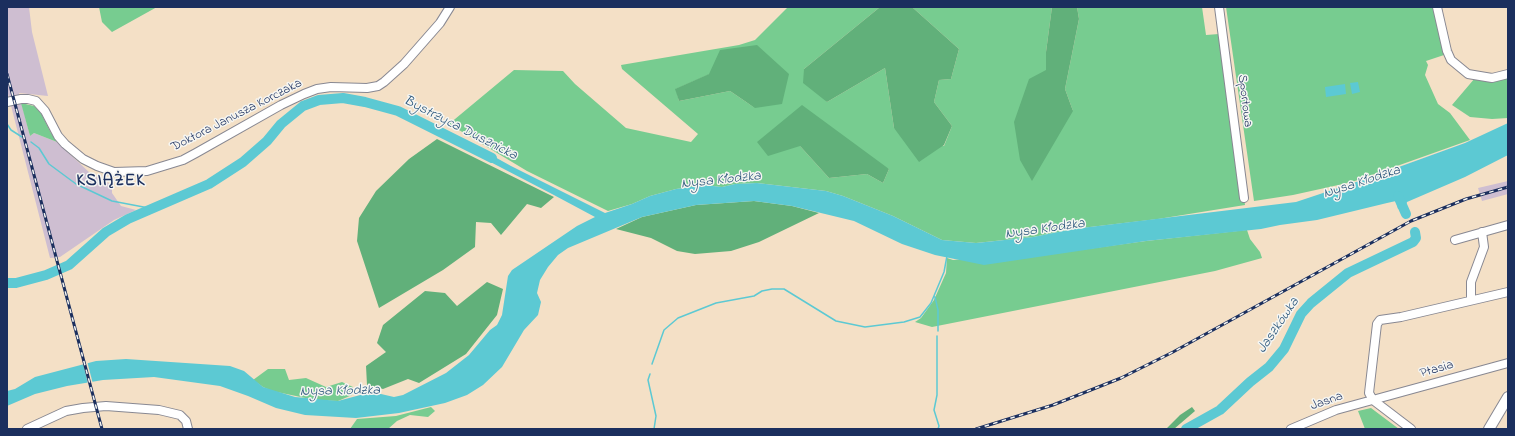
<!DOCTYPE html>
<meta charset="utf-8">
<style>
body{margin:0}
#map{position:relative;width:1515px;height:436px;overflow:hidden;background:#f4e0c6;font-family:"Indie Flower",sans-serif}
canvas{display:block}
.frame{position:absolute;inset:0;border:8px solid #1b2f5e;pointer-events:none}
</style>
<div id="map">
<canvas width="1515" height="436"></canvas>
<div class="frame"></div>
</div>
<script>
const ctx = document.querySelector('canvas').getContext('2d');
ctx.lineJoin = 'round';
function fill(path, color) {
  ctx.fillStyle = color;
  ctx.fill(path, 'evenodd');
}
function toPath(rows) {
  const path = new Path2D();
  for (const r of rows) {
    path.moveTo(r[0], r[1]);
    for (let i = 2; i < r.length; i += 2) path.lineTo(r[i], r[i + 1]);
  }
  return path;
}
function stroke(path, color, width, dash) {
  ctx.strokeStyle = color;
  ctx.lineWidth = width;
  ctx.lineCap = dash ? 'butt' : 'round';
  ctx.setLineDash(dash || []);
  ctx.stroke(path);
}
function write(font, color, halo, rows, align = 'center') {
  ctx.font = font + ' "Indie Flower",sans-serif';
  ctx.lineWidth = 3;
  ctx.setLineDash([]);
  ctx.textBaseline = 'middle';
  ctx.strokeStyle = halo;
  ctx.fillStyle = color;
  for (const [text, x, y, turn = 0] of rows) {
    ctx.save();
    ctx.translate(x, y);
    ctx.rotate((+turn || 0) * Math.PI / 180);
    ctx.textAlign = isNaN(turn) ? turn : align;
    if (halo) ctx.strokeText(text, 0, 0);
    ctx.fillText(text, 0, 0);
    ctx.restore();
  }
}
fill(toPath([
 [7,7,29,7,32,32,48,96,19,93,30,136,34,133,57,142,90,173,112,185,112,193,121,206,136,210,114,220,60,257,50,258,7,90],
 [1508,181,1508,194,1482,201,1478,188]
]), '#cebed1');
fill(toPath([
 [99,7,157,7,112,32,102,22],
 [788,7,880,7,804,69,827,102,885,68,894,128,944,146,952,126,934,102,939,80,951,79,959,49,912,7,1052,7,1046,52,1046,71,1073,111,1065,89,1079,19,1077,7,1202,7,1206,35,1219,34,1245,205,1158,219,1073,229,1033,237,976,243,942,240,893,216,843,196,826,191,757,183,735,184,722,187,704,185,676,189,650,196,632,204,608,211,527,171,449,124,514,70,563,71,575,84,626,128,691,142,698,134,622,69,621,65,739,45,755,40],
 [710,74,755,108,730,91,679,101,676,89],
 [800,146,889,169,883,183,867,174,829,178],
 [1226,7,1433,7,1444,55,1426,61,1428,65,1425,75,1438,104,1450,113,1470,140,1352,182,1293,195,1254,201],
 [1475,78,1493,81,1508,78,1508,118,1492,119,1470,117,1452,105],
 [21,103,34,106,41,113,51,133,57,142,34,133,30,136],
 [1247,230,1250,239,1260,252,1262,258,1215,271,932,327,915,322,921,318,934,300,946,273,947,258,953,260,1065,252,1146,241],
 [268,369,285,369,289,380,306,378,326,387,342,382,353,387,352,395,338,401,315,400,272,391,263,387,253,380],
 [431,407,435,411,428,417,410,415,397,421,388,429,350,429,357,419,396,416],
 [1371,408,1399,429,1365,429,1358,411]
]), '#77cc90');
fill(toPath([
 [880,7,912,7,959,49,951,79,939,80,934,102,952,126,944,145,919,162,894,128,885,68,827,102,803,83,804,69],
 [1052,7,1077,7,1079,19,1065,89,1073,111,1032,181,1020,160,1014,122,1029,79,1046,70,1046,52],
 [757,45,789,74,782,104,755,108,730,91,679,101,675,89,709,74,720,50],
 [802,105,889,169,883,183,867,174,829,178,800,146,768,156,757,142],
 [437,139,554,197,541,208,527,204,501,235,491,223,476,222,475,247,443,270,379,308,357,241,359,218,376,191,409,159],
 [754,201,792,206,819,213,759,242,731,251,695,254,677,251,651,238,616,229,642,217,696,205],
 [487,282,503,289,497,315,466,354,419,383,408,379,383,389,367,385,366,366,386,352,377,343,383,325,425,291,445,293,457,306],
 [1192,407,1195,411,1174,429,1166,429,1180,415]
]), '#61b07a');
fill(toPath([
 [1358,82,1360,92,1352,94,1350,83],
 [1345,84,1346,94,1326,97,1325,87],
 [1508,123,1508,155,1465,177,1407,202,1405,207,1398,209,1396,201,1387,203,1317,220,1280,225,1261,229,1146,241,984,265,935,255,902,244,854,221,792,206,754,201,696,205,642,217,568,248,558,255,548,267,540,280,537,293,541,302,538,315,524,330,502,367,483,385,467,395,445,403,399,413,356,418,305,415,276,408,248,396,220,386,154,377,103,380,67,386,35,394,7,406,7,391,15,389,35,377,96,361,126,359,230,366,244,371,263,387,295,397,338,401,364,394,381,394,394,397,403,395,446,373,469,355,490,330,497,325,502,315,508,276,512,270,577,226,595,217,552,194,475,154,484,151,511,166,605,213,632,204,650,196,676,189,704,185,722,187,735,184,757,183,826,191,843,196,893,216,942,240,976,243,1033,237,1073,229,1296,202,1374,176,1465,143]
]), '#5cc9d3');
fill(toPath([
 [87,361,93,384,88,384,83,363]
]), '#f4e0c6');
stroke(toPath([
 [7,124,11,130,22,137],
 [31,142,39,148,49,164,76,184,112,201,154,209],
 [935,297,938,310,938,331],
 [937,336,937,395,934,410,939,426,938,429],
 [652,364,664,330,678,318,716,303,754,296,762,291,772,289,784,289,836,321,865,327,904,322,920,317,931,303,944,272,947,256],
 [650,374,648,380,656,416,654,429]
]), '#5cc9d3', 1.5);
stroke(toPath([
 [1398,196,1406,214],
 [7,283,16,283,46,275,69,265,106,232,128,219,209,184,243,162,267,141,281,124,303,106,319,100,343,98,365,102,398,111,492,158],
 [1186,429,1220,410,1250,382,1269,367,1284,349,1301,314,1311,303,1348,273,1413,242,1416,238,1415,232]
]), '#5cc9d3', 10);
const minor = toPath([
 [1219,7,1244,198],
 [1437,7,1447,51,1451,60,1468,74,1492,78,1508,74],
 [7,102,21,99,28,99,36,101,45,111,58,136,65,144,83,159,97,166,114,172,147,171,183,160,196,153,281,105,304,94,317,89,331,87,367,88,378,86,384,82,404,64,440,23,450,7],
 [1455,240,1508,225],
 [1471,300,1471,282,1484,247,1482,232],
 [27,429,66,411,83,408,106,406,159,410,180,415,186,421,188,429],
 [1291,429,1336,410,1508,363],
 [1411,429,1373,400,1369,393,1377,324,1380,320,1401,317,1508,292]
]);
const major = toPath([
 [1489,429,1508,397]
]);
stroke(minor, '#888892', 10);
stroke(major, '#888892', 12);
stroke(minor, '#fff', 8);
stroke(major, '#fff', 10);
const rail = toPath([
 [7,74,102,429],
 [976,429,1053,405,1121,378,1173,352,1411,221,1466,199,1508,187]
]);
stroke(rail, '#1b2f5e', 3);
stroke(rail, '#f6f6f2', 1.5, [4.5]);
write('13px', '#1b2f5e', '#f6f6f2', [
 ["Sportowa",1244,101,83],
 ["Doktora Janusza Korczaka",237,116,-27],
 ["Ptasia",1437,370,-16],
 ["Jasna",1327,402,-19]
]);
write('italic 14px', '#2b567b', '#f6f6f2', [
 ["Bystrzyca Dusznicka",460,129,27],
 ["Nysa Kłodzka",721,181,-6],
 ["Nysa Kłodzka",1362,183,-18],
 ["Nysa Kłodzka",1045,230,-8],
 ["Jaszkówka",1279,326,-56],
 ["Nysa Kłodzka",340,392,-1]
]);
ctx.letterSpacing = '1px';
write('bold 17px', '#1b2f5e', '#f6f6f2', [
 ["KSIĄŻEK",111,182]
]);
ctx.letterSpacing = '0px';
</script>
